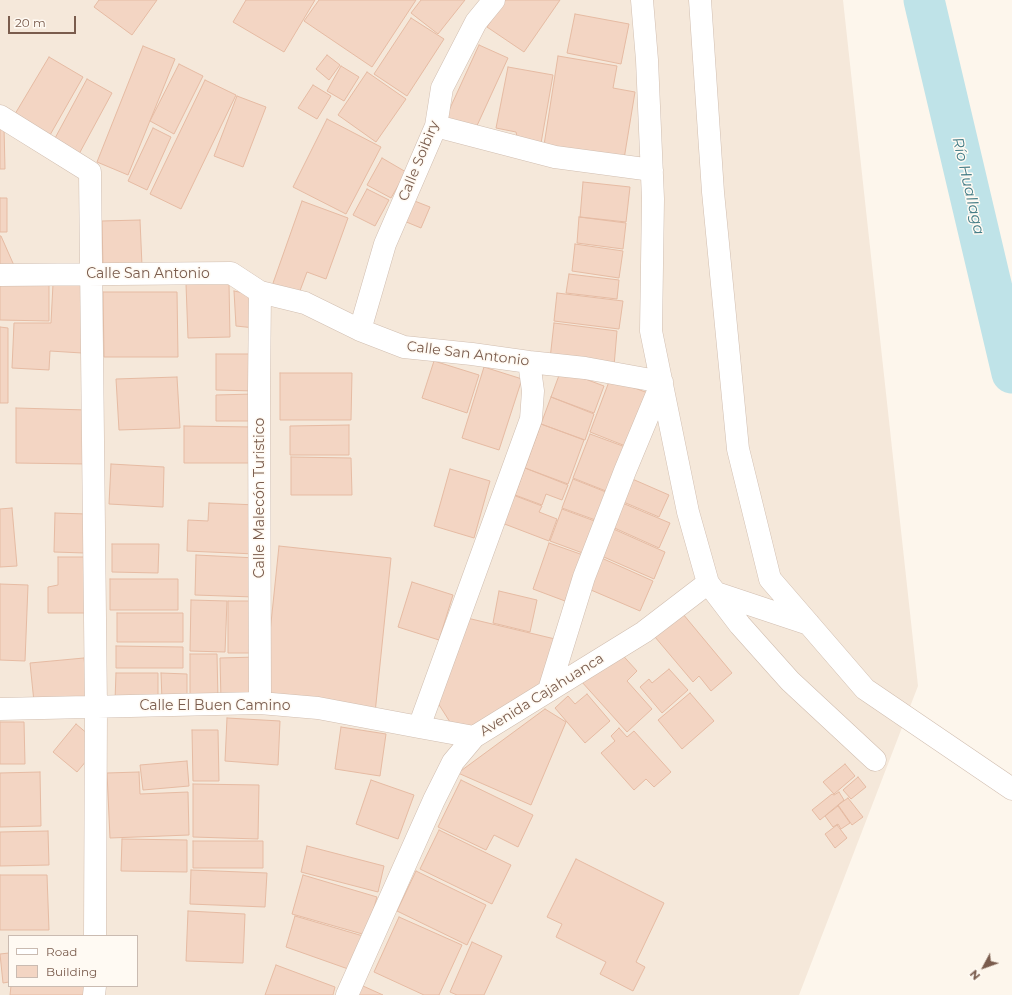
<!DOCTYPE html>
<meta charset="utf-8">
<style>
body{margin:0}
#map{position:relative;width:1012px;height:995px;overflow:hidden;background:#fdf6ec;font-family:Montserrat,sans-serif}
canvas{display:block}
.legend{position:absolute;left:8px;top:935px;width:130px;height:52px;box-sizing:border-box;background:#fffaf3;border:1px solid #cabbb1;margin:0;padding:5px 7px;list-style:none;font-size:12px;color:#7a5c4d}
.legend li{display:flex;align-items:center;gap:8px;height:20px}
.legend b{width:20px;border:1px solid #cabbb1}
.north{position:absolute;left:964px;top:947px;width:40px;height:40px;-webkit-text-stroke:3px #fffaf3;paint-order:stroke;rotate:229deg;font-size:11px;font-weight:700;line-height:16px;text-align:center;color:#7a5c4d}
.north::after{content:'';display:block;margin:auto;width:14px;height:18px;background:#7a5c4d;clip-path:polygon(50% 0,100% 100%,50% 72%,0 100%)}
.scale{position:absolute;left:8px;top:16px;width:68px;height:18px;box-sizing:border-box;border:2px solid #7a5c4d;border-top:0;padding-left:5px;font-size:12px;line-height:14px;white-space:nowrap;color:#7a5c4d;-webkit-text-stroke:3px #fffaf3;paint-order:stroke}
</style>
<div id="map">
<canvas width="1012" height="995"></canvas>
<ul class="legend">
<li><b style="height:5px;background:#fff"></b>Road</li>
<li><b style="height:11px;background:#f3d5c3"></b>Building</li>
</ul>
<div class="north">N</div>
<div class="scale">20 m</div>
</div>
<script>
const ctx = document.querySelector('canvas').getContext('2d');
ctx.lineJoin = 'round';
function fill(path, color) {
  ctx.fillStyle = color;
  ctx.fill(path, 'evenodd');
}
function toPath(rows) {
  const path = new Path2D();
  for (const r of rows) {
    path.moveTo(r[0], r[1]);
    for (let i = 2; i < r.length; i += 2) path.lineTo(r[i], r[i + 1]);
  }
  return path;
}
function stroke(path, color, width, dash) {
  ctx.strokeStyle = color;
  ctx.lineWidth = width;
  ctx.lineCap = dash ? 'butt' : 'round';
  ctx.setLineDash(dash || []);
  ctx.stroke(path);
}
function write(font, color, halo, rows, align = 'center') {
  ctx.font = font + ' Montserrat,sans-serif';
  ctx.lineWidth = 3;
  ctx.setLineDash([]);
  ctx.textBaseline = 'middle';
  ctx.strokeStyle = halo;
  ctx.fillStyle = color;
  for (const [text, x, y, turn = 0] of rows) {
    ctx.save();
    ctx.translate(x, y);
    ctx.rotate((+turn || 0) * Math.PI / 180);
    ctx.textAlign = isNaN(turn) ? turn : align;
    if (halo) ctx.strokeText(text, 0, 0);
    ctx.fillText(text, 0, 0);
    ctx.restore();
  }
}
fill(toPath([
 [0,0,843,0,918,686,799,995,0,995],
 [9,936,137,936,137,986,9,986]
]), '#f5e8da');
stroke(toPath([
 [924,0,1012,373]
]), '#bfe3e8', 41);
const building = toPath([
 [99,0,157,0,132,35,94,7,99,0],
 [246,0,315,0,284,52,233,22,246,0],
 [319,0,416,0,372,67,304,21,319,0],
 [421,0,465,0,438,34,411,13,421,0],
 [505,0,560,0,524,52,487,27,505,0],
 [575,14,629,24,621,64,567,53,575,14],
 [411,18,444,39,407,96,374,74,411,18],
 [479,45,508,58,475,130,446,117,479,45],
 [143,46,175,59,128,175,97,162,143,46],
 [327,55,340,65,329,80,316,69,327,55],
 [558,56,617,66,613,88,635,92,624,159,544,145,558,56],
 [49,57,83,77,50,135,15,114,49,57],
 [179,64,203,76,174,134,150,121,179,64],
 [341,66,359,77,344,101,327,91,341,66],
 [508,67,553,75,540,149,519,145,516,132,496,128,508,67],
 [367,72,406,99,376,142,338,115,367,72],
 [87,79,112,93,79,154,54,140,87,79],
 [205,80,236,95,181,209,150,194,205,80],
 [313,85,331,96,317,119,298,108,313,85],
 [237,96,266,107,243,167,214,156,237,96],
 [327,119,381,147,346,214,293,187,327,119],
 [0,127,4,127,5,169,0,169,0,127],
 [153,128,171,137,147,190,128,181,153,128],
 [382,158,406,172,391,198,367,185,382,158],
 [583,182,630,187,626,222,580,217,583,182],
 [367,189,389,200,375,226,353,215,367,189],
 [0,198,7,198,7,232,0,232,0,198],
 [412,200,430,207,421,228,404,221,412,200],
 [302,201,348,218,326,279,307,272,298,296,272,286,302,201],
 [579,217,626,223,623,249,577,243,579,217],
 [140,220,142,266,103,268,102,221,140,220],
 [0,236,1,236,16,270,0,270,0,236],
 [575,244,623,251,619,278,572,271,575,244],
 [569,274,619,280,617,299,566,293,569,274],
 [0,283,49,284,49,321,0,320,0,283],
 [229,283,230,337,188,338,186,284,229,283],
 [53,284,85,285,82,353,50,351,49,370,12,368,14,323,51,323,53,284],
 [234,291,254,295,255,328,236,326,234,291],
 [103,292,177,292,178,357,104,357,103,292],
 [557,293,623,301,619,329,554,321,557,293],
 [554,323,617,331,614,366,550,359,554,323],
 [0,327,8,328,8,403,0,403,0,327],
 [216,354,256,354,255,391,216,390,216,354],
 [434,361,479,375,467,413,422,398,434,361],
 [484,367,522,379,499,450,462,438,484,367],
 [561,370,604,386,594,413,551,397,561,370],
 [280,373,352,373,351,420,280,420,280,373],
 [177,377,180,428,119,430,116,379,177,377],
 [610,379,648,393,628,447,590,432,610,379],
 [254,394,254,421,216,421,216,395,254,394],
 [551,397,594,414,585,440,541,424,551,397],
 [16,408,87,410,86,464,16,463,16,408],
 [541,424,584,440,568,484,525,468,541,424],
 [349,425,349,455,290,455,290,426,349,425],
 [184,426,254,427,254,463,184,463,184,426],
 [590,434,628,448,611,493,573,478,590,434],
 [291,457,351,458,352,495,291,495,291,457],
 [111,464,164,467,163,507,109,504,111,464],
 [525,468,568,485,562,500,546,494,542,505,515,495,525,468],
 [450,469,490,481,474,538,434,526,450,469],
 [630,478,669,495,659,517,621,501,630,478],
 [573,479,611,494,601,522,562,508,573,479],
 [513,495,542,506,539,512,557,519,549,541,502,523,513,495],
 [620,502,670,523,659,548,610,526,620,502],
 [209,503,257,505,255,554,187,551,188,520,208,521,209,503],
 [12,508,17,566,0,567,0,509,12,508],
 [562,509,600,523,588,555,550,541,562,509],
 [55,513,87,514,85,553,54,552,55,513],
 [609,527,665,552,654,579,597,554,609,527],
 [549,543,583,555,565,601,533,589,549,543],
 [112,544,159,544,158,573,112,572,112,544],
 [279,546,391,558,375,713,263,700,279,546],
 [196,555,256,558,254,597,195,595,196,555],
 [597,556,653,581,640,611,584,587,597,556],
 [58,557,85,557,85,613,48,613,48,587,58,585,58,557],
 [110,579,178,579,178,610,110,610,110,579],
 [412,582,453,595,439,640,398,627,412,582],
 [0,584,28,585,25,661,0,660,0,584],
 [499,591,537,600,530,632,493,623,499,591],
 [191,600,227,601,225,652,190,651,191,600],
 [228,601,255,601,255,653,228,653,228,601],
 [117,613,183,613,183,642,117,642,117,613],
 [683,614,732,673,711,691,699,676,693,682,655,637,683,614],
 [463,617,555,639,542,684,474,729,450,722,436,700,463,617],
 [116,646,183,647,183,668,116,668,116,646],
 [617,649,637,671,627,681,652,709,627,732,581,681,617,649],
 [190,654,217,654,218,700,190,700,190,654],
 [257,657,258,700,221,701,220,658,257,657],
 [84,658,88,698,34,702,30,663,84,658],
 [669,669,688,690,662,713,640,687,649,679,652,683,669,669],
 [116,673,158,673,158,702,115,701,116,673],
 [161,673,187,674,187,700,162,701,161,673],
 [690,693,714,721,682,749,658,720,690,693],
 [587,694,610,721,585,743,555,708,568,696,575,704,587,694],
 [545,709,566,722,531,805,458,773,545,709],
 [227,718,280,721,278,765,225,761,227,718],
 [0,722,24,722,25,764,0,764,0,722],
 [76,724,89,735,92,754,77,772,53,752,76,724],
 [341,727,386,734,380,776,335,769,341,727],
 [619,728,627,737,634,731,671,772,654,787,646,779,634,790,601,753,615,741,611,736,619,728],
 [192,730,218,730,219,781,193,781,192,730],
 [187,761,189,786,143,790,140,765,187,761],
 [845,764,855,776,834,794,823,782,845,764],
 [40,772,41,826,0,827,0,773,40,772],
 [139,772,140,794,188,792,189,835,110,838,107,773,139,772],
 [858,777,866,787,851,799,843,790,858,777],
 [371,780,414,795,398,839,356,824,371,780],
 [461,780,533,815,518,847,494,835,486,850,438,827,461,780],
 [193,784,259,785,258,839,193,837,193,784],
 [839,792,844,800,820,820,812,810,832,794,834,795,839,792],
 [848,798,863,817,852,825,838,805,848,798],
 [838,806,850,823,841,829,838,824,833,827,825,816,838,806],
 [837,825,847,838,835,848,825,834,837,825],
 [439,830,511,865,492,904,420,869,439,830],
 [48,831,49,865,0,866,0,832,48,831],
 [122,839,187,840,187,872,121,871,122,839],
 [193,841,263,841,263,868,193,868,193,841],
 [307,846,384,866,378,892,301,872,307,846],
 [576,859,664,903,636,962,645,967,633,991,600,974,606,962,556,937,562,924,547,917,576,859],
 [191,870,267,873,265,907,190,904,191,870],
 [416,871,486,905,467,945,397,911,416,871],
 [0,875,47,875,49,930,0,930,0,875],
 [303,875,377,897,366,935,292,914,303,875],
 [188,911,245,914,243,963,186,961,188,911],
 [295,916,363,936,351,970,286,947,295,916],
 [399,917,462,945,439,995,424,995,374,972,399,917],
 [472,942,502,956,484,995,457,995,450,992,472,942],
 [9,953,9,982,3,983,0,954,9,953],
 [276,965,335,987,333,995,265,995,276,965],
 [11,986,87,986,87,995,10,995,11,986],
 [363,986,383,995,358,995,363,986]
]);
fill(building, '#f3d5c3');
stroke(building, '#e6bba3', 1);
const minor = toPath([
 [642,0,647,60,653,199,651,331,688,512,708,583,740,625,790,681,875,760],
 [700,0,713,192,738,449,770,579,865,689,1012,789],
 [0,116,90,172,96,707,95,936],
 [436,126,555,157,652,170],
 [0,275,231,273,260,292,305,303,360,330,404,347,472,354,529,362,585,368,662,382,625,471,584,577,549,690],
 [360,330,385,244,436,126,442,88,476,22,494,0],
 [716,593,809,624],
 [260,703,259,390,260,292],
 [0,709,260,703,318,708,419,727,474,737],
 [419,727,531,419,533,391,529,362],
 [94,995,95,986],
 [347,995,434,800,453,762,474,737,644,632,708,583]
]);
stroke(minor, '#d1beb0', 23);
stroke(minor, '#fff', 22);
write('14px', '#7a5c4d', '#fffaf3', [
 ["Calle Soibiry",419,161,-68],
 ["Calle San Antonio",148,274],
 ["Calle San Antonio",468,354,7],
 ["Calle Malecón Turistico",260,498,-90],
 ["Avenida Cajahuanca",542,695,-32],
 ["Calle El Buen Camino",215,706]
]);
write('italic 15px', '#437c86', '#fffaf3', [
 ["Río Huallaga",968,186,77]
]);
</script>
